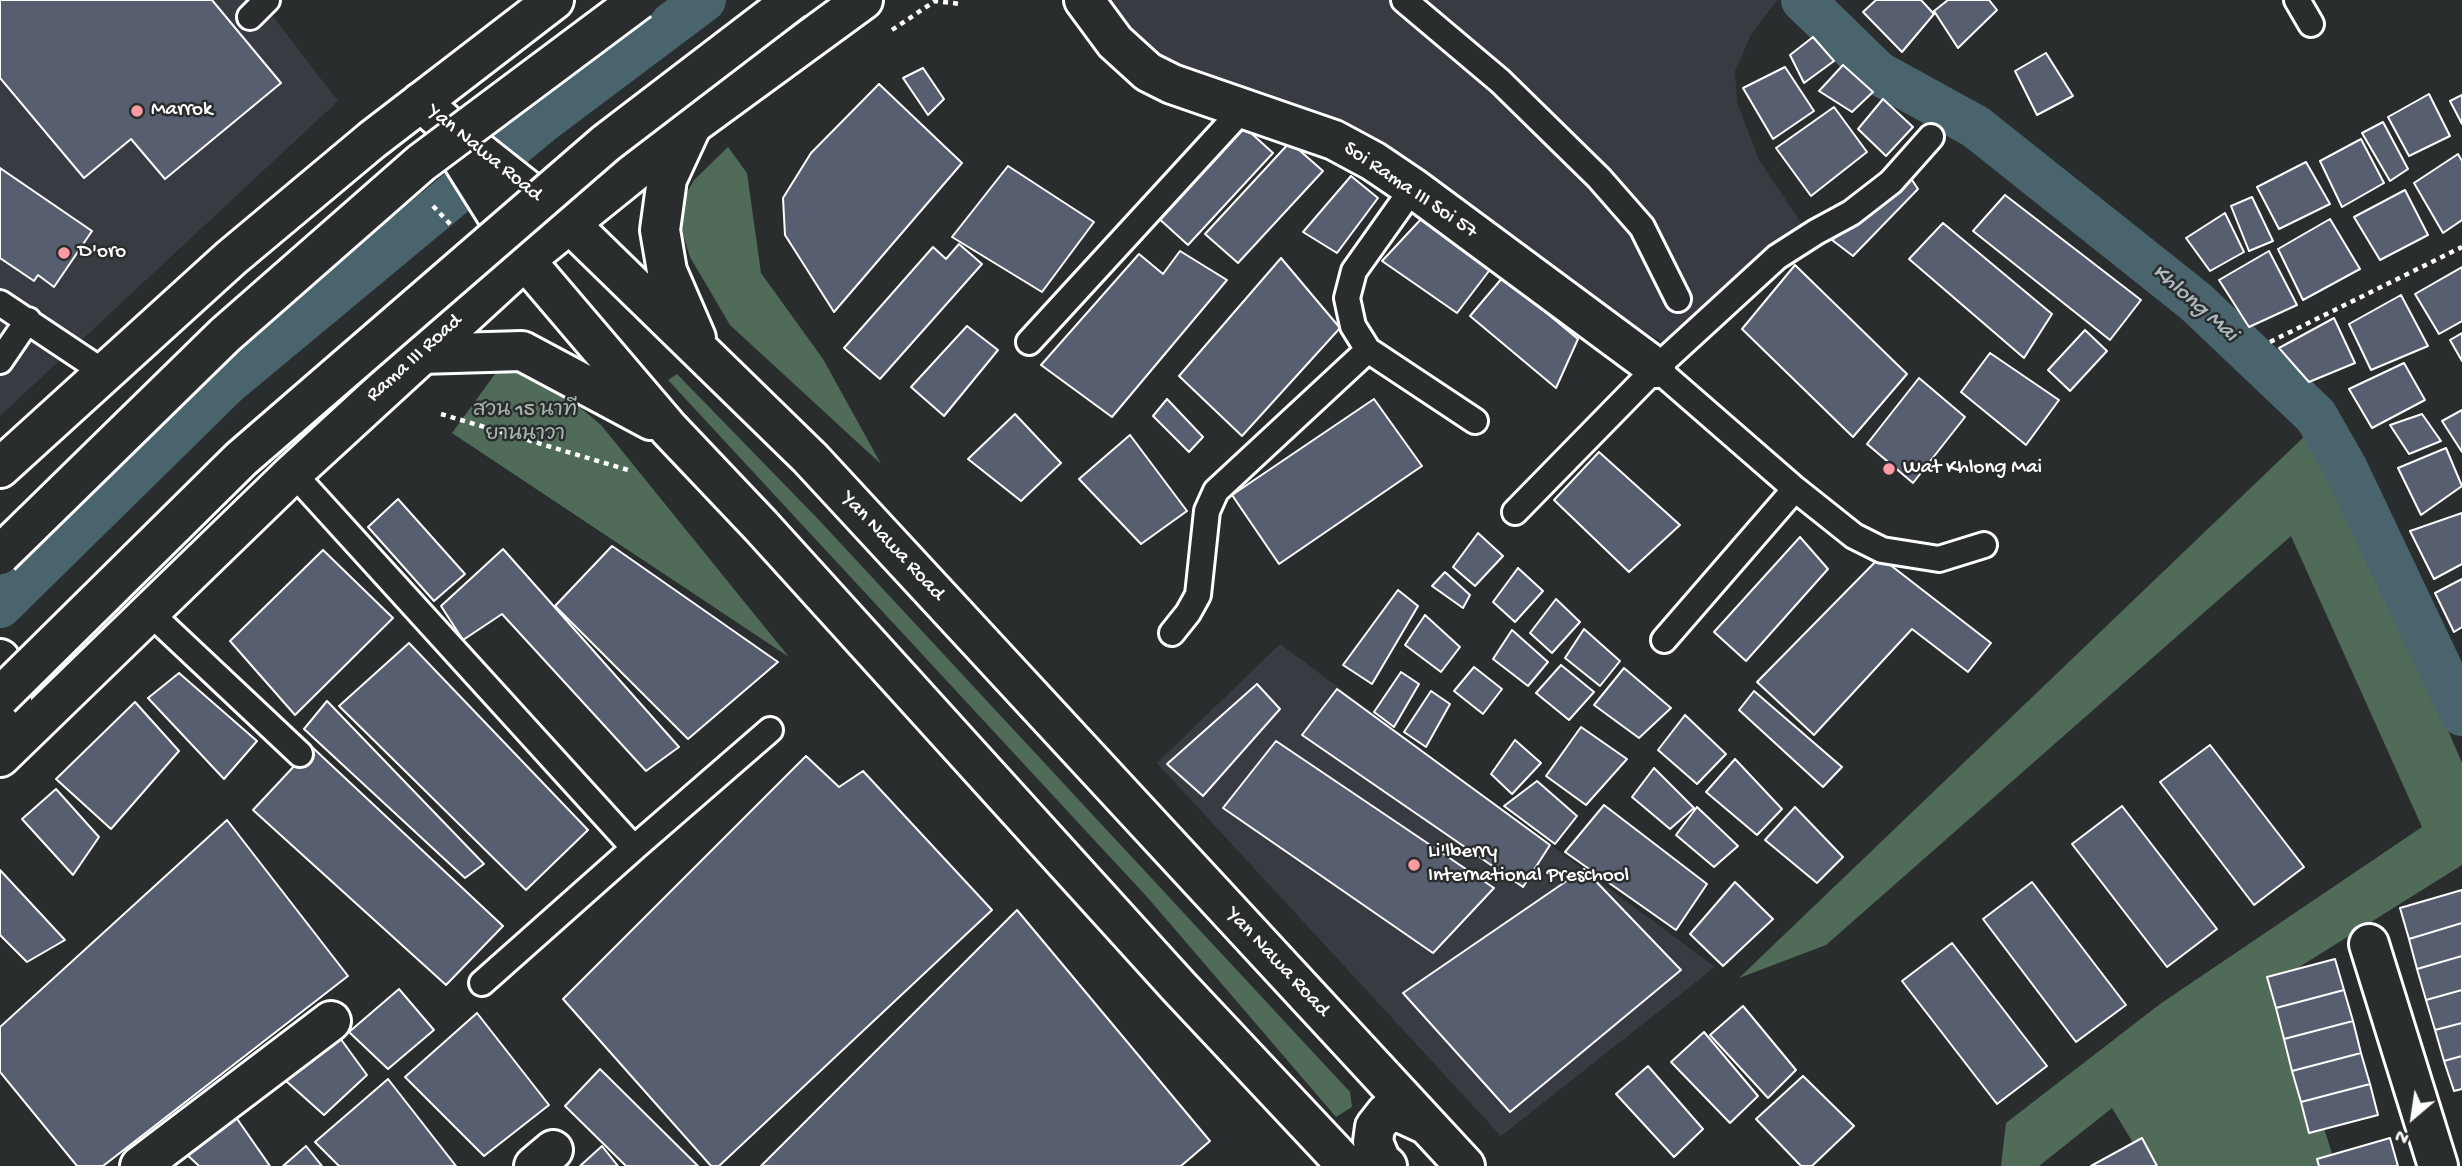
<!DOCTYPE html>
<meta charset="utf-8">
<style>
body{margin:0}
#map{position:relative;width:2462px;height:1166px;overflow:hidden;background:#2a2d2e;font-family:"Gochi Hand",sans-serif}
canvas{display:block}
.north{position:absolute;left:2378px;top:1082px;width:70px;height:70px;-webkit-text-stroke:5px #2a2d2e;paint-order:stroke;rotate:209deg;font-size:19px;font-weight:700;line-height:28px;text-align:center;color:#fff}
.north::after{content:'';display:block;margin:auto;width:24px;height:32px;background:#fff;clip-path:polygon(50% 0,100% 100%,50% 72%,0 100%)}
</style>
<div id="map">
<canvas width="2462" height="1166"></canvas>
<div class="north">N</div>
</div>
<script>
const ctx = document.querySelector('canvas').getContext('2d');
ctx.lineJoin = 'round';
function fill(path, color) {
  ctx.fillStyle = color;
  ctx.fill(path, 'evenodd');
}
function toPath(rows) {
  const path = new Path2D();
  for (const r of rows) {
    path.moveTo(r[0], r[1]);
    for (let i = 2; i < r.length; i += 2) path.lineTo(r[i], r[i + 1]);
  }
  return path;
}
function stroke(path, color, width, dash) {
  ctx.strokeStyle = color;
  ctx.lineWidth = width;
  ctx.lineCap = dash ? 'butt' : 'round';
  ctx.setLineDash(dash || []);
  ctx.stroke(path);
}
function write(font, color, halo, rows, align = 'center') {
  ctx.font = font + ' "Gochi Hand","Playpen Sans Thai",sans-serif';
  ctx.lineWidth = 5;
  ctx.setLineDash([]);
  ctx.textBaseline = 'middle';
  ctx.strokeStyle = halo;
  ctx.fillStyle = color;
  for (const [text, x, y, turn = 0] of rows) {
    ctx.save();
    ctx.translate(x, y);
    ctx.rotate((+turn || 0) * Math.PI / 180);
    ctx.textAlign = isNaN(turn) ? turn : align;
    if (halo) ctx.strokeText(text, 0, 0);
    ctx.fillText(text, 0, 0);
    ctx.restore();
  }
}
fill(toPath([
 [0,0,260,0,338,101,0,416],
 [1099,0,1777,0,1751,35,1735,71,1737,102,1759,160,1802,224,1662,342,1593,302,1365,135,1163,64],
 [1280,644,1715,967,1501,1136,1157,763]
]), '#383c42');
fill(toPath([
 [728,147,747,173,761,273,823,359,881,464,730,325,690,257,676,212,694,180],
 [513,367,546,379,601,425,789,657,452,433,495,374],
 [677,374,818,519,1350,1092,1352,1107,1336,1117,1148,898,668,380],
 [2309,432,2337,471,2462,763,2462,865,2277,981,2336,1166,2147,1166,2112,1108,2039,1166,2001,1166,2006,1123,2160,1004,2422,827,2291,536,1826,945,1739,978]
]), '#516b59');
stroke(toPath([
 [1803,0,1878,73,1976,127,2196,302,2316,416,2345,467,2462,714],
 [0,606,227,383,540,123,704,0]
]), '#49646d', 44);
const building = toPath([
 [0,0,212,0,281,83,165,179,131,139,84,178,0,78,0,0],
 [1876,0,1921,0,1934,14,1902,52,1863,12,1876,0],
 [1948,0,1989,0,1997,10,1958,48,1934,11,1948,0],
 [1813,37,1834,61,1804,83,1790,55,1813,37],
 [2046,53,2073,96,2037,115,2015,71,2046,53],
 [1843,65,1873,92,1852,112,1819,91,1843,65],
 [1785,67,1814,111,1773,139,1743,88,1785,67],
 [923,68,944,99,928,115,903,78,923,68],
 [879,84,962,163,834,312,785,235,783,198,811,153,879,84],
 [2429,94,2450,136,2409,156,2388,117,2429,94],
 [2462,95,2462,124,2450,101,2462,95],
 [1883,99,1913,127,1886,156,1858,129,1883,99],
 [1834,107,1867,152,1811,196,1776,148,1834,107],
 [2383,122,2408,169,2390,181,2362,133,2383,122],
 [1240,123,1273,153,1188,245,1156,216,1240,123],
 [2361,139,2384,183,2342,207,2320,161,2361,139],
 [1290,142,1323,171,1238,263,1205,234,1290,142],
 [2458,154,2462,161,2462,220,2443,233,2414,183,2458,154],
 [2306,162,2330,204,2279,229,2257,187,2306,162],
 [1008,166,1094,222,1042,292,952,237,1008,166],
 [0,168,92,231,54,287,38,275,34,281,0,258,0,168],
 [1351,176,1378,198,1337,253,1303,232,1351,176],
 [1910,177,1918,189,1853,256,1832,240,1910,177],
 [2405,190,2428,235,2380,260,2354,217,2405,190],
 [2005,195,2141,300,2110,340,1973,231,2005,195],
 [2252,197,2273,241,2249,251,2231,206,2252,197],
 [2225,213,2244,252,2210,271,2186,238,2225,213],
 [1423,217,1492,267,1457,313,1382,261,1423,217],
 [2330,219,2360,269,2303,300,2278,249,2330,219],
 [1943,223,2052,314,2024,358,1909,259,1943,223],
 [959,244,982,264,880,379,844,348,933,247,946,259,959,244],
 [1180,251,1227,280,1112,417,1041,365,1139,254,1163,274,1180,251],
 [2269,251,2297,305,2249,327,2219,280,2269,251],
 [1281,258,1340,328,1242,436,1179,376,1281,258],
 [1795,265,1907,374,1853,437,1742,329,1795,265],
 [2462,267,2462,321,2439,334,2415,294,2462,267],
 [1503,277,1578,339,1556,388,1470,316,1503,277],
 [2401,295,2428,346,2371,370,2349,324,2401,295],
 [2334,318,2355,363,2309,382,2279,348,2334,318],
 [967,326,998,350,944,416,911,387,967,326],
 [2085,330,2107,351,2070,391,2048,370,2085,330],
 [2462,333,2462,361,2450,340,2462,333],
 [1990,353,2059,400,2026,445,1961,392,1990,353],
 [2404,363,2425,400,2372,428,2349,389,2404,363],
 [1919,378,1965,417,1913,483,1867,444,1919,378],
 [1167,399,1203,437,1189,452,1153,416,1167,399],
 [1374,399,1422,466,1279,564,1232,495,1374,399],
 [2462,410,2462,452,2442,421,2462,410],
 [1015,414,1061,463,1021,501,968,459,1015,414],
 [2422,414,2441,441,2409,454,2390,425,2422,414],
 [1130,435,1187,511,1141,544,1079,479,1130,435],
 [2446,448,2462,486,2421,515,2398,468,2446,448],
 [1599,452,1680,525,1629,572,1554,500,1599,452],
 [398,499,465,574,434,601,368,527,398,499],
 [2462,513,2462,564,2434,579,2410,531,2462,513],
 [1478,533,1503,556,1475,586,1453,567,1478,533],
 [1800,537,1828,569,1746,661,1714,632,1800,537],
 [612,546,778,662,688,739,555,606,612,546],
 [503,549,679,747,646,771,502,614,463,640,441,606,503,549],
 [323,550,393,618,295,715,230,641,323,550],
 [1880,557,1991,643,1968,672,1912,629,1814,735,1757,682,1880,557],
 [1518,568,1543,591,1515,622,1493,602,1518,568],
 [1445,572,1470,595,1463,608,1432,586,1445,572],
 [2462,579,2462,627,2454,632,2435,593,2462,579],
 [1398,590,1418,606,1372,684,1343,665,1398,590],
 [1556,599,1580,622,1552,653,1530,633,1556,599],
 [1425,615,1460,647,1441,672,1405,645,1425,615],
 [1584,629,1620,661,1600,686,1565,658,1584,629],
 [1512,630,1548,662,1528,686,1493,659,1512,630],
 [409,643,588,830,526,890,339,706,409,643],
 [1561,665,1594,692,1569,720,1536,693,1561,665],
 [1474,667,1502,689,1483,714,1454,691,1474,667],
 [1624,668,1671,708,1639,738,1594,705,1624,668],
 [1401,672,1419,684,1394,727,1374,712,1401,672],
 [179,673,257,741,224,779,148,698,179,673],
 [1257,684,1280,709,1203,796,1167,764,1257,684],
 [1337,689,1550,845,1523,887,1302,735,1337,689],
 [1431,691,1450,704,1426,747,1404,732,1431,691],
 [1754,691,1842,767,1823,787,1739,710,1754,691],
 [327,701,484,864,465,878,304,729,327,701],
 [135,702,179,751,111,829,56,779,135,702],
 [1685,715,1726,754,1697,784,1658,750,1685,715],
 [1581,727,1627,759,1586,805,1546,776,1581,727],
 [1515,740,1541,763,1512,794,1491,774,1515,740],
 [1276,741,1494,888,1433,953,1223,808,1276,741],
 [2210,745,2304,867,2254,905,2160,782,2210,745],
 [312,747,503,926,446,985,253,810,312,747],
 [806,756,839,787,863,771,992,910,719,1166,711,1166,563,999,806,756],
 [1735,759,1782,809,1757,835,1706,792,1735,759],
 [1654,768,1694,808,1670,829,1632,797,1654,768],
 [1537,781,1577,816,1555,844,1504,806,1537,781],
 [56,789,99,837,73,875,22,819,56,789],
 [1604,805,1707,884,1676,930,1565,852,1604,805],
 [2122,806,2217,929,2167,967,2072,844,2122,806],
 [1697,807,1738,846,1714,867,1676,835,1697,807],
 [1795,807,1843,857,1817,883,1765,840,1795,807],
 [227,820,348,976,103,1166,77,1166,0,1072,0,1027,227,820],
 [1584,869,1681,970,1510,1112,1403,993,1584,869],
 [0,870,65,940,27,962,0,935,0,870],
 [1735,882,1773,919,1723,966,1690,934,1735,882],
 [2032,882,2126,1005,2076,1042,1983,919,2032,882],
 [2462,890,2462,923,2409,939,2400,908,2462,890],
 [1017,910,1210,1141,1181,1166,761,1166,1017,910],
 [2462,923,2462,956,2417,969,2409,939,2462,923],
 [1952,943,2047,1066,1997,1104,1902,981,1952,943],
 [2462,956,2462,990,2426,1000,2417,969,2462,956],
 [2335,959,2344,990,2276,1008,2267,977,2335,959],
 [399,989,434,1030,388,1069,349,1032,399,989],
 [2344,990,2353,1021,2284,1039,2276,1008,2344,990],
 [2462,990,2462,1023,2435,1030,2426,1000,2462,990],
 [1743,1006,1796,1070,1768,1098,1710,1035,1743,1006],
 [477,1013,549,1105,484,1156,405,1077,477,1013],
 [2353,1021,2361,1053,2292,1071,2284,1039,2353,1021],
 [2462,1023,2462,1056,2444,1061,2435,1030,2462,1023],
 [1704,1032,1758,1096,1730,1123,1671,1062,1704,1032],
 [340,1038,367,1075,324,1115,286,1081,340,1038],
 [2361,1053,2370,1084,2301,1102,2292,1071,2361,1053],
 [2462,1056,2462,1089,2454,1091,2444,1061,2462,1056],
 [1648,1066,1703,1129,1674,1157,1616,1094,1648,1066],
 [600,1069,698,1166,626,1166,565,1106,600,1069],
 [1803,1076,1854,1126,1812,1166,1801,1166,1756,1119,1803,1076],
 [388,1079,456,1166,339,1166,315,1142,388,1079],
 [2370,1084,2378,1115,2309,1133,2301,1102,2370,1084],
 [233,1113,270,1166,199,1166,183,1151,233,1113],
 [2142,1138,2157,1166,2091,1166,2142,1138],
 [2390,1138,2398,1166,2319,1166,2317,1159,2390,1138],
 [306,1146,322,1166,283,1166,306,1146],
 [602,1146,618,1166,580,1166,602,1146]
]);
fill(building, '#575e70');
stroke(building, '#fff', 2);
const service = toPath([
 [1404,0,1500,81,1599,178,1642,227,1678,299],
 [2297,0,2311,24],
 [250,17,267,0],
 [0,303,105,373],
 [1029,342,1243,109],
 [1368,350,1475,421],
 [0,361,28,320],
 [1656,368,1795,489,1854,536,1882,550,1939,559,1984,545],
 [293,473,634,848,770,730],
 [1515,512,1656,368,1777,257,1816,232,1851,213,1891,182,1931,137],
 [148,611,300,754],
 [1172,633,1188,613,1198,595,1207,511,1216,491,1368,350,1353,326,1347,298,1354,271,1413,188],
 [1664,640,1795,489],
 [482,983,634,848]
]);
const minor = toPath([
 [1084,0,1115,42,1148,72,1172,84,1334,140,1373,161,1413,188,1656,368],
 [2369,944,2438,1166],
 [140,1166,331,1021],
 [534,1166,553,1150]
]);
const secondary = toPath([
 [421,102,465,141,571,225,810,458,1465,1166],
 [692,125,667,179,660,230,667,271,696,338],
 [453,145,525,260,669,429,761,526,1179,987,1347,1166],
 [420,354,522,351,651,420],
 [1387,1166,1381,1161,1373,1142,1375,1127,1386,1113,1401,1113,1427,1125]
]);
const primary = toPath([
 [0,468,231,258,372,140,554,0],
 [0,659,12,685,12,717],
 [0,757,293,473,525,260,692,125,863,0]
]);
stroke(service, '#fff', 30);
stroke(minor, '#fff', 44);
stroke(secondary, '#fff', 44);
stroke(primary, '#fff', 44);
stroke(toPath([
 [892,30,935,1,961,4],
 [433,206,451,225],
 [2270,342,2462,247],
 [441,414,628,470]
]), '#fff', 4.5, [5, 5]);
stroke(service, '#2a2d2e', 24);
stroke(minor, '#2a2d2e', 38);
stroke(secondary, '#2a2d2e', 38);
stroke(primary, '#2a2d2e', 38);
const primaryBridge = toPath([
 [0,555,225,335,421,163,639,0],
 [0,697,241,459,606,143,793,0]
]);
stroke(primaryBridge, '#fff', 44, []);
stroke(primaryBridge, '#2a2d2e', 38);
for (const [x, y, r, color] of [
 [137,111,7,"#ff9aa2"],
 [64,253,7,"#ff9aa2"],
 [1889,469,7,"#ff9aa2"],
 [1414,865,7,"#ff9aa2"]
]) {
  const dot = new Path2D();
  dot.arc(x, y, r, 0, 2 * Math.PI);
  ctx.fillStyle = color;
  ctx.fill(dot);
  stroke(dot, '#2a2d2e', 2.5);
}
write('21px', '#fff', '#2a2d2e', [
 ["Marrok",151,111],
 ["D'oro",78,253],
 ["Wat Khlong Mai",1903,469],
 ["Li'lberry",1428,853],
 ["International Preschool",1428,877]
], 'left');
write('21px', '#fff', '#2a2d2e', [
 ["Yan Nawa Road",484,154,39],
 ["Soi Rama III Soi 57",1410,191,34],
 ["Rama III Road",415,359,-42],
 ["Yan Nawa Road",892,547,47],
 ["Yan Nawa Road",1277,963,47]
]);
write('21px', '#a8b5ac', '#2a2d2e', [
 ["สวน 15 นาที",525,412],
 ["ยานนาวา",525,436]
]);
write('italic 23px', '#adb9bd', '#2a2d2e', [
 ["Khlong Mai",2194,304,41]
]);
</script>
